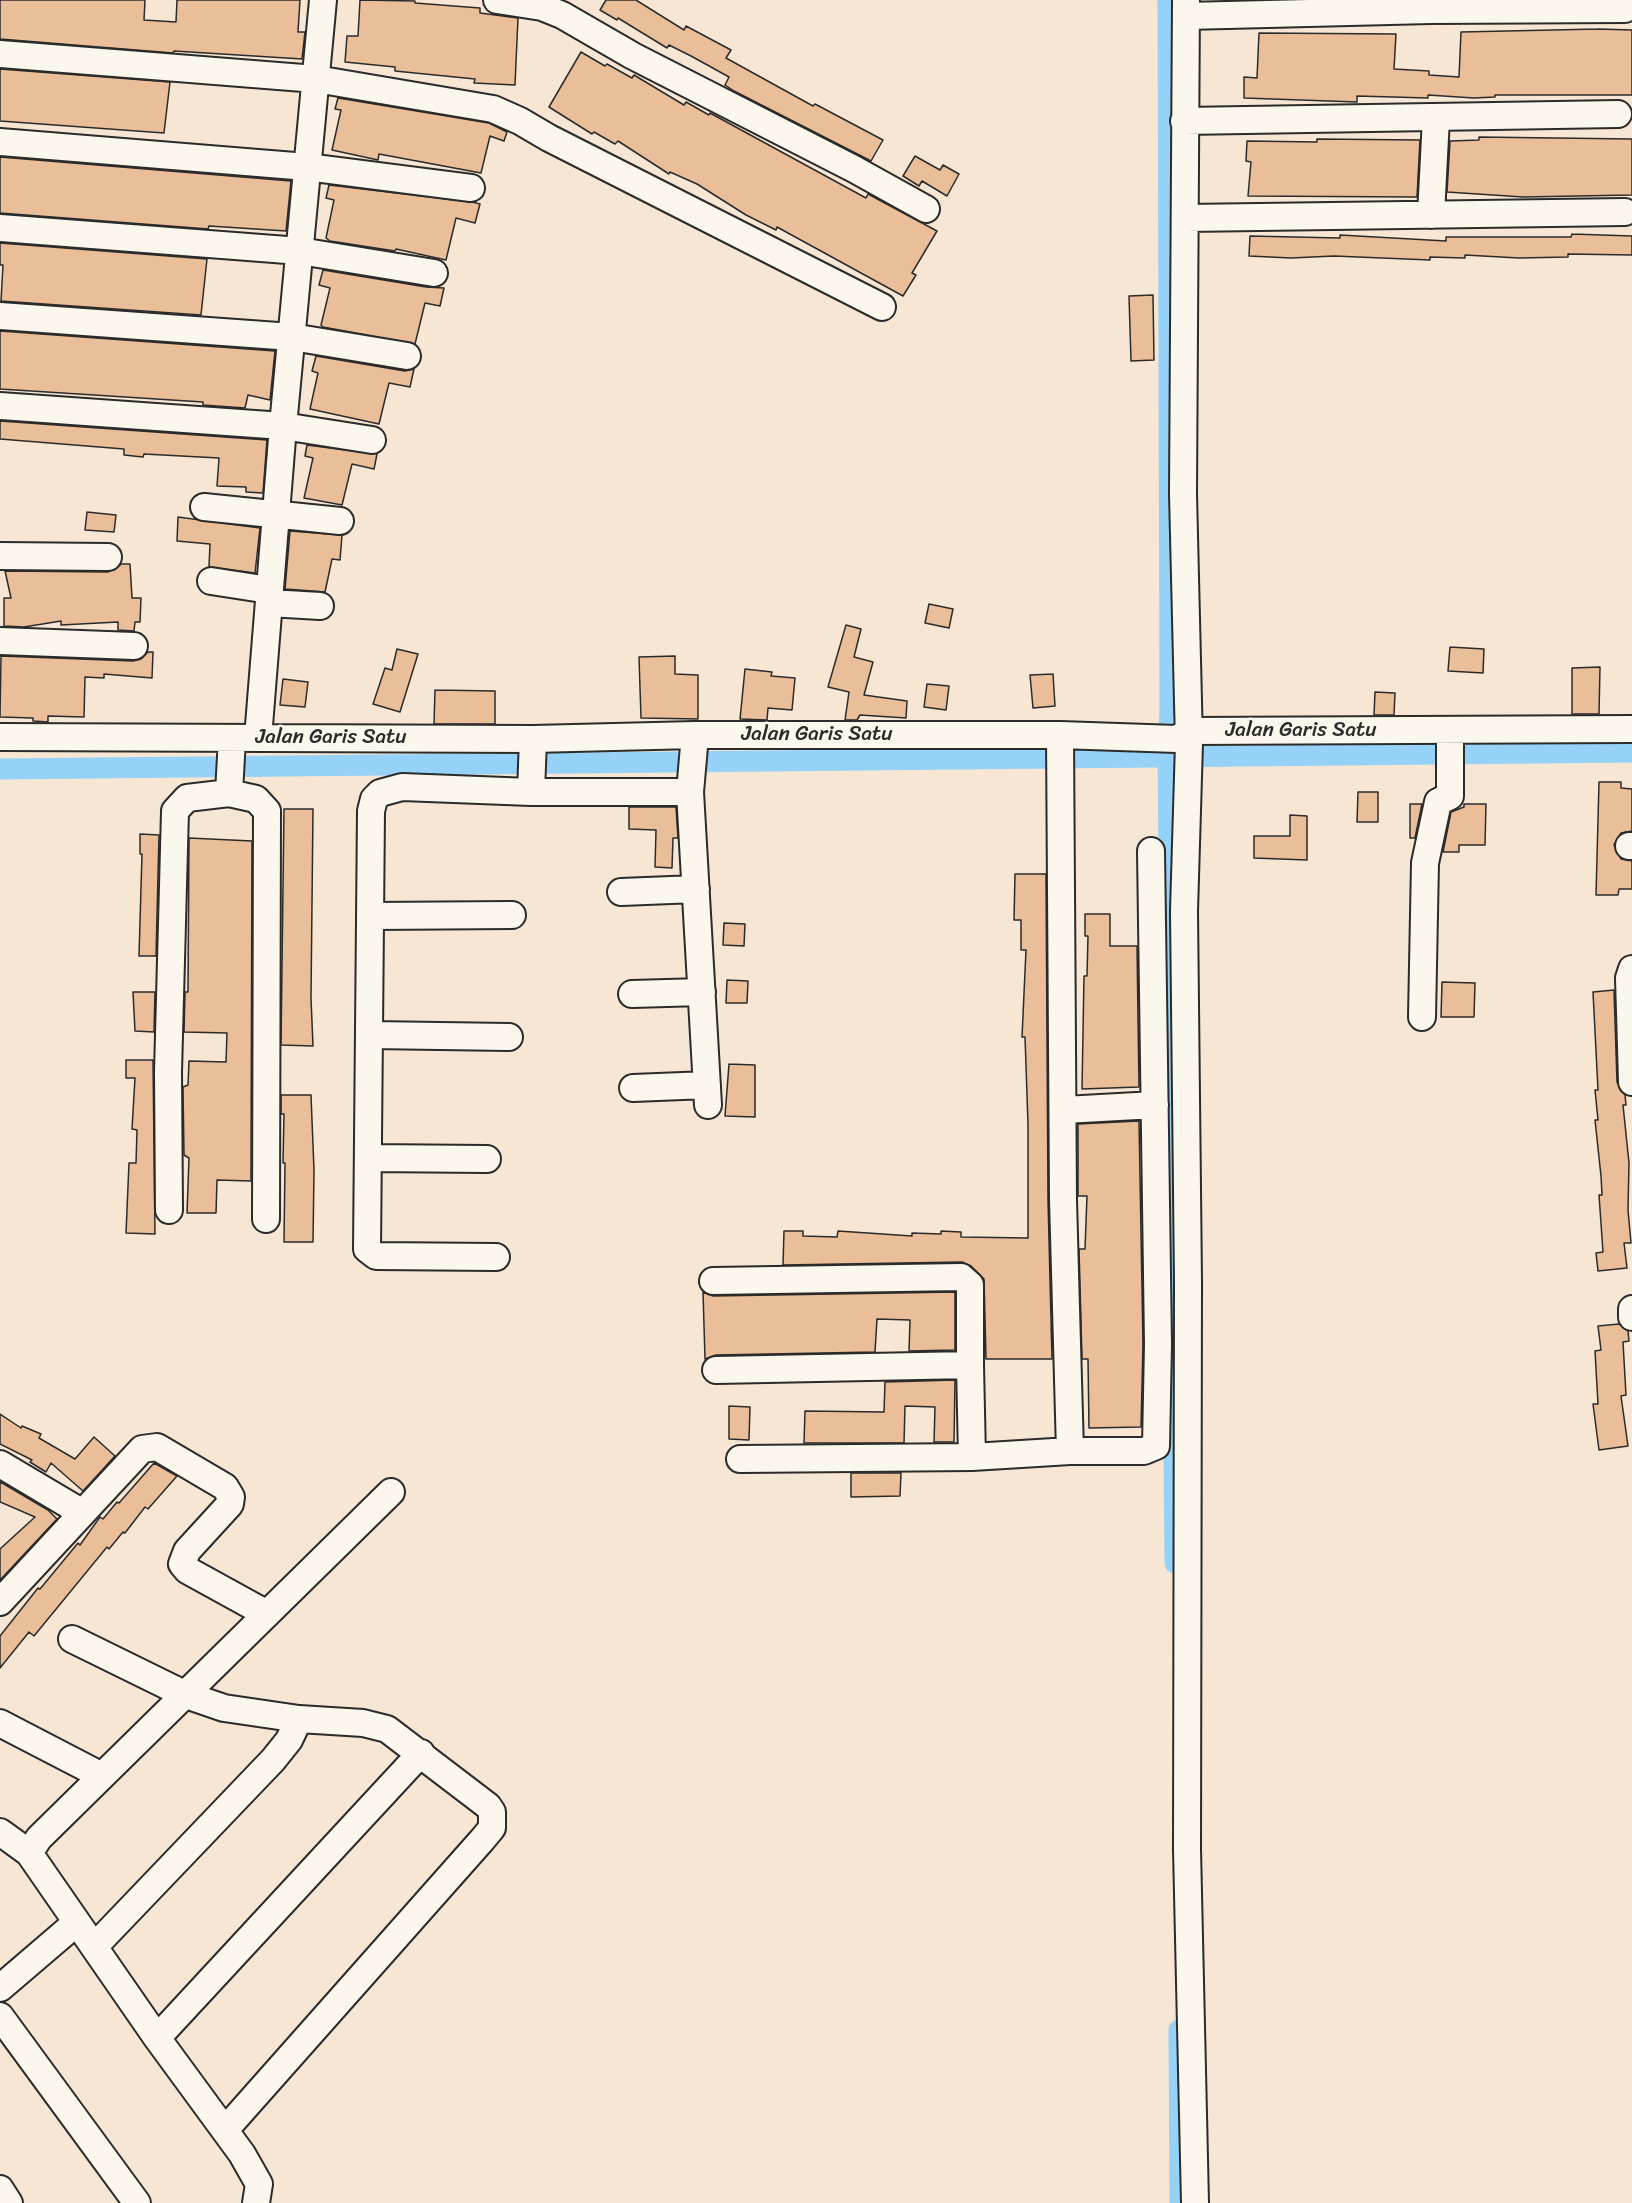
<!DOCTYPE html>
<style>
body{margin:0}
canvas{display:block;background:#f6e6d3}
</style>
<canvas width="1632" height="2203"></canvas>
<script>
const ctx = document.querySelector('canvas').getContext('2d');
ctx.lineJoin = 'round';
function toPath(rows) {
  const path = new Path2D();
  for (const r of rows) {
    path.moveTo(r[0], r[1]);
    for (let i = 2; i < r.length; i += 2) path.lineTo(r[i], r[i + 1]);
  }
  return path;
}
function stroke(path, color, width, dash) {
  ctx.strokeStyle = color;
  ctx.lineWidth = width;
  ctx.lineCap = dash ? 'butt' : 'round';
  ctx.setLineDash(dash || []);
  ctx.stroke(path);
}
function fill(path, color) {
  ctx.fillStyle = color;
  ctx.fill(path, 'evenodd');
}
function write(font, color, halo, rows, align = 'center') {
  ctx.font = font + ' Sriracha,sans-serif';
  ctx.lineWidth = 5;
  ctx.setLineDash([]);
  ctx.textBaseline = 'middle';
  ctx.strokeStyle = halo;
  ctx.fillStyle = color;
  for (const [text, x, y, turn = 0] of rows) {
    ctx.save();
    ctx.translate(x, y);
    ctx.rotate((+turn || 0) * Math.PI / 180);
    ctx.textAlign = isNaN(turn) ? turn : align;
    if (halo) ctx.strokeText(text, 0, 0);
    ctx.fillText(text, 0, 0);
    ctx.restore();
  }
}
stroke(toPath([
 [1168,0,1170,710,1168,749,1175,1563],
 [0,769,1632,752],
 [1179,2030,1180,2203]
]), '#96d2f7', 21);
const building = toPath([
 [0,0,145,0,144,20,176,22,177,0,300,0,298,32,305,32,302,59,174,51,173,53,0,39,0,0],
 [360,0,415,1,415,3,480,8,480,13,518,18,515,85,474,83,475,79,395,71,395,67,345,62,347,36,358,36,360,0],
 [606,0,636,0,684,30,686,26,731,50,726,58,813,106,815,104,883,140,871,161,734,91,725,85,729,77,691,56,669,45,667,48,618,18,617,20,600,10,606,0],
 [1598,29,1632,30,1632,95,1495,95,1495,97,1474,98,1428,95,1428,98,1357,96,1357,102,1244,98,1244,77,1257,78,1259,33,1396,34,1394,69,1429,71,1429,75,1459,77,1461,32,1598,29],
 [581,52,605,66,607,64,632,78,634,75,684,105,686,102,709,115,710,113,866,198,868,194,937,231,912,273,916,275,903,296,777,227,776,230,746,215,697,184,670,172,669,174,618,141,615,144,594,132,592,134,549,107,581,52],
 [0,69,170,82,164,133,0,121,0,69],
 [338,98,489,123,507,132,504,141,490,136,481,173,379,154,378,160,332,150,341,110,335,109,338,98],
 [1479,137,1632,139,1632,195,1523,197,1447,192,1450,141,1479,140,1479,137],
 [1317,139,1420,140,1417,197,1248,196,1251,162,1246,161,1247,141,1317,142,1317,139],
 [915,156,940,170,943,165,959,174,947,196,922,181,919,186,903,176,915,156],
 [0,157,291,181,286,231,209,226,208,229,0,213,0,157],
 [329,185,472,202,480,204,475,223,456,218,446,260,396,249,395,251,330,241,326,238,334,200,326,198,329,185],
 [1572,234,1632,236,1632,255,1568,254,1568,257,1519,258,1465,255,1465,258,1430,257,1430,260,1334,256,1291,258,1249,256,1250,236,1340,238,1340,235,1446,241,1446,237,1571,237,1572,234],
 [0,243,207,259,201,315,1,301,3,265,0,265,0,243],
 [323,270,426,287,444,288,440,306,425,303,415,344,323,327,321,325,330,288,319,285,323,270],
 [1153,295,1154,360,1131,361,1129,296,1153,295],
 [0,331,275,351,270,400,248,395,245,408,203,405,203,402,0,389,0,331],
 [316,356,405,371,414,369,410,387,389,383,379,424,310,409,318,373,312,371,316,356],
 [0,421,267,440,263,493,246,492,246,487,217,486,219,458,144,454,143,457,124,455,124,449,0,439,0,421],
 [307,445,377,454,374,469,352,464,342,505,304,498,313,458,305,456,307,445],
 [87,512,116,515,114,532,85,530,87,512],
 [178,517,260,528,255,573,209,567,210,544,177,541,178,517],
 [290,531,342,535,340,560,332,559,325,592,285,589,290,531],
 [121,564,130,564,132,598,141,598,140,622,135,622,134,631,118,630,118,622,61,625,61,621,24,627,4,626,4,598,11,598,5,571,108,572,121,564],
 [929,604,953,609,949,628,925,623,929,604],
 [846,625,861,629,854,657,873,662,864,695,907,701,906,718,860,715,857,720,845,720,849,692,828,687,846,625],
 [1450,647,1484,649,1483,673,1448,671,1450,647],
 [397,649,418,654,400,712,373,704,385,668,392,670,397,649],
 [148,652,153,652,152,678,104,674,104,678,85,677,84,717,48,716,48,722,33,721,33,718,0,717,1,656,133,661,141,659,148,652],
 [675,656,675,674,698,675,698,719,641,718,639,657,675,656],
 [1600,667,1599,714,1572,714,1572,668,1600,667],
 [745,669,772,672,771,676,795,678,792,710,768,708,767,720,740,719,745,669],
 [1053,674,1055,706,1033,708,1030,675,1053,674],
 [283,679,308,682,305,707,280,705,283,679],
 [927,684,949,686,946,710,924,707,927,684],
 [435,690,495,691,495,724,434,724,435,690],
 [1375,692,1395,693,1394,715,1374,715,1375,692],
 [1599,782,1621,782,1621,788,1632,789,1632,831,1621,833,1614,845,1621,859,1632,861,1632,889,1619,889,1618,895,1596,895,1599,782],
 [1358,792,1378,792,1378,822,1357,822,1358,792],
 [1410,804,1422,804,1415,838,1410,838,1410,804],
 [1464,804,1486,804,1485,845,1459,845,1459,852,1443,852,1451,812,1464,807,1464,804],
 [629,807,676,807,678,838,673,838,672,868,655,867,656,830,629,829,629,807],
 [284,809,313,809,311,998,313,1046,281,1045,284,809],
 [1290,815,1307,816,1307,860,1254,858,1254,836,1290,836,1290,815],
 [140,834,159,835,156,956,139,956,142,854,140,854,140,834],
 [189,838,252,841,251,1181,217,1180,216,1213,187,1213,189,1158,184,1155,183,1087,188,1085,189,1061,226,1062,227,1033,184,1032,185,992,188,992,189,838],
 [1015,874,1046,874,1048,1200,1052,1359,986,1359,984,1279,971,1266,962,1262,783,1265,784,1231,803,1231,803,1236,837,1237,838,1231,912,1236,912,1233,941,1234,941,1231,961,1232,961,1237,1028,1238,1028,1124,1025,1037,1022,1037,1026,950,1021,950,1021,920,1014,920,1015,874],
 [1085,914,1110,914,1110,946,1137,946,1139,1087,1082,1089,1084,976,1087,976,1088,936,1085,936,1085,914],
 [724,923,745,924,744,946,723,945,724,923],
 [727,980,748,981,747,1003,726,1003,727,980],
 [1442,982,1475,983,1474,1017,1441,1017,1442,982],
 [1614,990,1617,1082,1625,1095,1626,1105,1623,1105,1629,1163,1628,1210,1631,1243,1624,1243,1627,1268,1598,1271,1596,1253,1603,1252,1599,1195,1602,1195,1601,1176,1595,1120,1598,1120,1595,1090,1598,1090,1593,992,1614,990],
 [133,992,155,992,154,1032,135,1031,133,992],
 [126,1060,153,1060,155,1234,126,1233,129,1163,136,1163,137,1130,132,1129,135,1078,126,1078,126,1060],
 [729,1064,755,1065,755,1117,725,1116,729,1064],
 [281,1095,311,1095,314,1170,313,1242,284,1242,285,1163,283,1163,284,1114,281,1114,281,1095],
 [1139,1121,1143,1344,1141,1427,1089,1428,1088,1359,1082,1359,1079,1249,1085,1249,1087,1196,1078,1196,1078,1124,1139,1121],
 [703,1292,713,1296,955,1292,955,1350,909,1351,910,1320,877,1319,875,1352,716,1355,705,1359,703,1292],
 [1619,1324,1628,1331,1629,1341,1623,1342,1626,1395,1621,1396,1628,1446,1599,1450,1593,1404,1598,1404,1595,1351,1601,1350,1598,1326,1619,1324],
 [955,1380,954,1442,934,1442,935,1407,905,1406,904,1443,804,1443,805,1411,884,1412,885,1382,955,1380],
 [729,1406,750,1407,749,1440,729,1439,729,1406],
 [0,1414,21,1428,22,1426,41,1434,39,1438,75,1459,94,1437,115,1456,83,1491,51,1463,46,1472,30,1462,32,1460,0,1444,0,1414],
 [154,1463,177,1476,148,1509,145,1507,125,1533,123,1532,109,1549,107,1547,34,1636,29,1632,0,1668,0,1636,38,1588,40,1589,78,1543,80,1545,100,1517,103,1519,117,1502,119,1503,154,1463],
 [851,1473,901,1473,900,1496,851,1497,851,1473],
 [0,1482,48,1510,57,1519,0,1580,0,1549,35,1517,0,1502,0,1482]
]);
fill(building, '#e9be99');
stroke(building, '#2b2b2b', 1.5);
const minor = toPath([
 [497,0,542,7,562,15,633,56,854,169,926,209],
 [1186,0,1183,494,1189,743,1184,911,1188,1282,1187,1849,1195,2203],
 [1186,16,1431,10,1625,9],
 [0,54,316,79,493,109,520,121,549,138,882,307],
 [1184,121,1618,114],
 [0,142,307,167,471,188],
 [1431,215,1436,118],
 [1186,218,1625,212],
 [0,228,300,251,434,273],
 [0,316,292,337,407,356],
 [0,406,283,426,372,440],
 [204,507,340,521],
 [0,556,108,557],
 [211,581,269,590],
 [269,603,320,606],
 [0,641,134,646],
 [695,735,690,792,708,1105],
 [1060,735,1063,1200,1070,1451],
 [0,737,533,739,695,735,1060,735,1177,739,1189,731,1632,729],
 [258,738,283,426,323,0],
 [531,792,533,739],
 [229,793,232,738],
 [1629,846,1632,846],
 [621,892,696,889],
 [372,916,512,915],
 [1632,969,1629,978,1632,1082],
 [632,994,702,992],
 [1422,1017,1425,863,1438,802,1450,796,1450,731],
 [371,1035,509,1037],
 [633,1088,707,1085],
 [1064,1110,1155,1105],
 [369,1158,487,1159],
 [169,1210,168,1072,175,811,187,798,229,793,256,799,267,811,266,1219],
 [496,1257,376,1256,367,1249,371,811,374,799,380,793,402,787,531,792,690,792],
 [713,1281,961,1277,970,1285,970,1365],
 [1632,1309,1632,1317],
 [716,1370,970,1365,972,1457],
 [740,1459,972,1457,1070,1451,1144,1451,1156,1446,1158,1344,1151,851],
 [0,1464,81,1512],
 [0,1602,142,1449,157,1447,225,1487,231,1497,230,1504,187,1551,182,1564,187,1570,267,1614],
 [72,1639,186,1695,224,1708,299,1719,363,1723,387,1729,488,1806,492,1812,492,1828,482,1840,225,2130],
 [0,1723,102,1776],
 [0,1832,29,1853,157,2038,242,2154,259,2184,256,2203],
 [29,1853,39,1838,391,1492],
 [94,1947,273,1760,289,1740,299,1719],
 [0,1988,76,1923],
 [0,2016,137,2203],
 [157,2038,421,1753],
 [0,2189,9,2203]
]);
stroke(minor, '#2b2b2b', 30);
stroke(minor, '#fbf7ec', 26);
write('21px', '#2b2b2b', '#fbf7ec', [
 ["Jalan Garis Satu",1301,731],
 ["Jalan Garis Satu",817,735],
 ["Jalan Garis Satu",331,738]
]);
</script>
